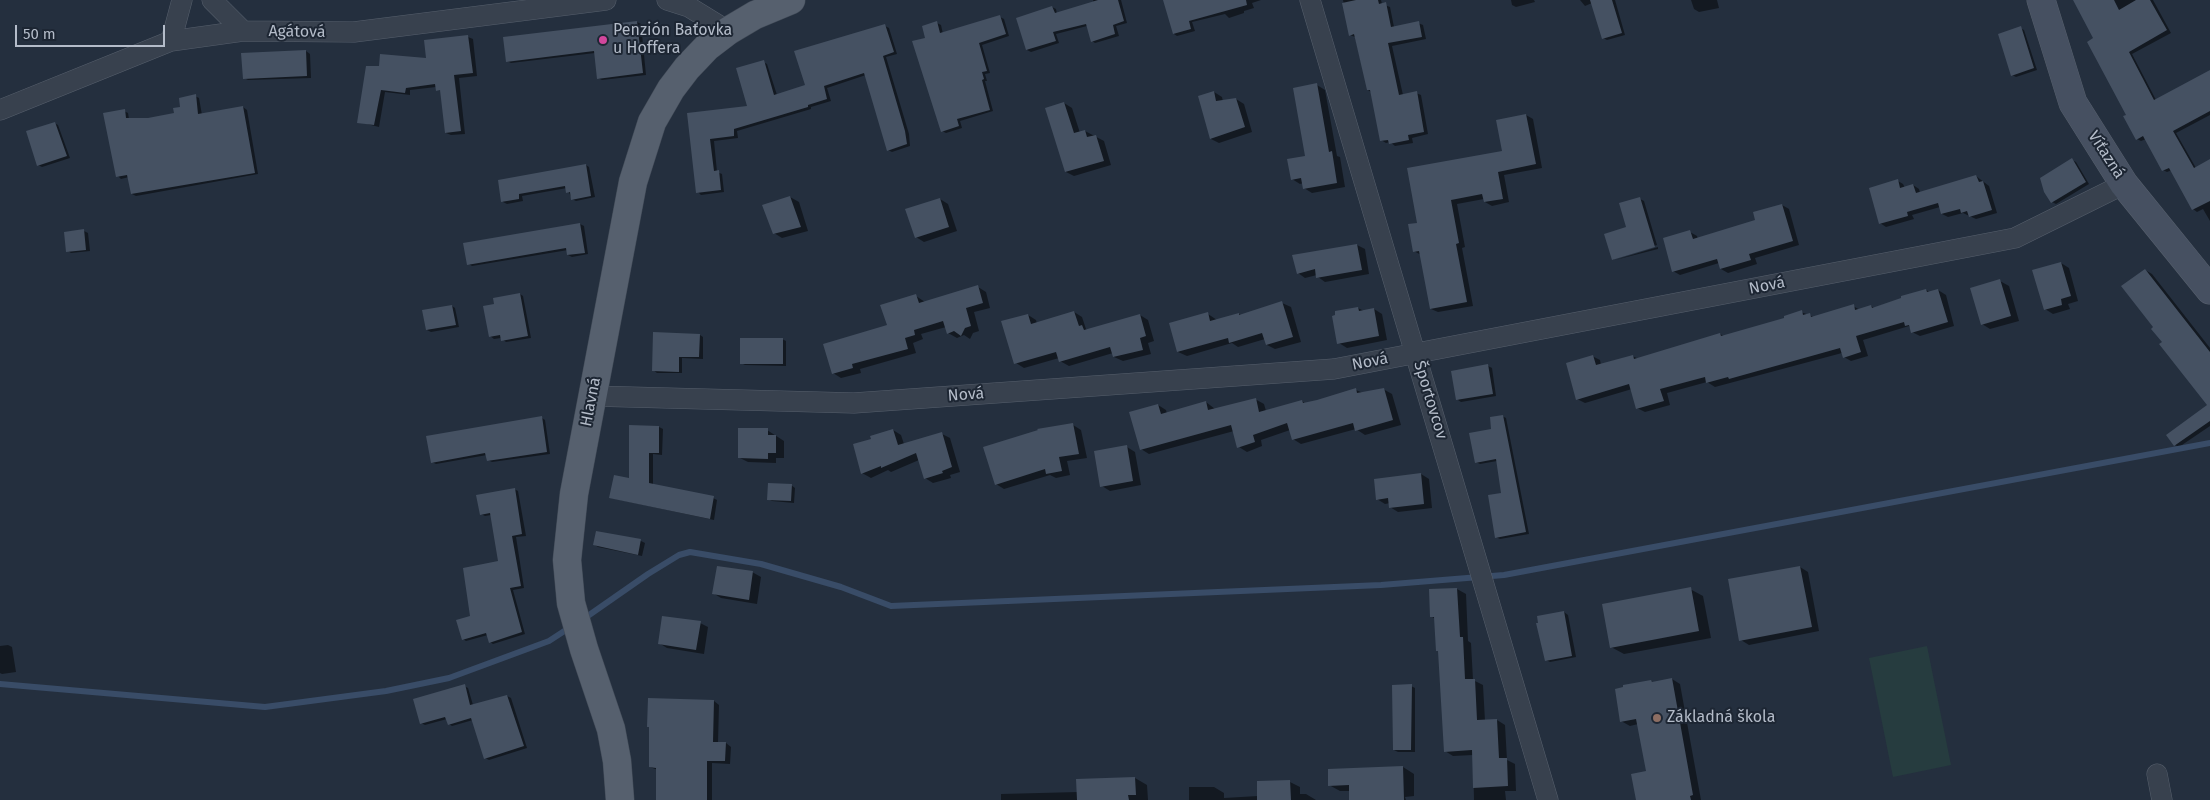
<!DOCTYPE html>
<meta charset="utf-8">
<style>
body{margin:0}
#map{position:relative;width:2210px;height:800px;overflow:hidden;background:#242f3e;font-family:"Fira Sans",sans-serif}
canvas{display:block}
.scale{position:absolute;left:15px;top:25px;width:150px;height:22px;box-sizing:border-box;border:2px solid #b4bcc9;border-top:0;padding-left:6px;font-size:15px;line-height:18px;white-space:nowrap;color:#b4bcc9;-webkit-text-stroke:4px #1d2633;paint-order:stroke}
</style>
<div id="map">
<canvas width="2210" height="800"></canvas>
<div class="scale">50 m</div>
</div>
<script>
const ctx = document.querySelector('canvas').getContext('2d');
ctx.lineJoin = 'round';
function fill(path, color) {
  ctx.fillStyle = color;
  ctx.fill(path, 'evenodd');
}
function toPath(rows) {
  const path = new Path2D();
  for (const r of rows) {
    path.moveTo(r[0], r[1]);
    for (let i = 2; i < r.length; i += 2) path.lineTo(r[i], r[i + 1]);
  }
  return path;
}
function stroke(path, color, width, dash) {
  ctx.strokeStyle = color;
  ctx.lineWidth = width;
  ctx.lineCap = dash ? 'butt' : 'round';
  ctx.setLineDash(dash || []);
  ctx.stroke(path);
}
function write(font, color, halo, rows, align = 'center') {
  ctx.font = font + ' "Fira Sans",sans-serif';
  ctx.lineWidth = 4;
  ctx.setLineDash([]);
  ctx.textBaseline = 'middle';
  ctx.strokeStyle = halo;
  ctx.fillStyle = color;
  for (const [text, x, y, turn = 0] of rows) {
    ctx.save();
    ctx.translate(x, y);
    ctx.rotate((+turn || 0) * Math.PI / 180);
    ctx.textAlign = isNaN(turn) ? turn : align;
    if (halo) ctx.strokeText(text, 0, 0);
    ctx.fillText(text, 0, 0);
    ctx.restore();
  }
}
fill(toPath([
 [1927,646,1951,765,1893,777,1869,658]
]), '#263c3f');
fill(toPath([
 [1093,0,1121,0,1127,23,1116,26,1119,36,1095,43,1092,41,1087,26,1056,34,1059,43,1031,52,1027,50,1052,7,1056,9,1057,14,1094,3],
 [1165,0,1261,0,1252,3,1254,8,1244,11,1244,13,1229,18,1225,14,1192,22,1195,31,1177,36,1174,34],
 [1343,0,1381,0,1382,4,1390,7,1394,27,1418,23,1423,25,1426,39,1392,46,1403,95,1416,93,1421,95,1428,134,1412,138,1413,143,1395,146,1390,142,1386,143,1381,140,1371,92,1368,90,1355,37,1350,35],
 [1511,0,1534,0,1535,2,1516,7,1512,5],
 [1580,0,1615,0,1625,35,1607,40,1603,38,1592,3,1585,6],
 [1691,0,1717,0,1719,8,1699,12,1694,9],
 [2086,0,2153,0,2171,33,2132,54,2156,100,2210,72,2210,115,2176,133,2196,168,2210,160,2210,221,2203,209,2197,212,2193,209,2172,170,2167,172,2163,170,2146,139,2141,141,2137,139,2095,39],
 [1000,17,1004,19,1009,36,982,45,990,73,985,74,987,81,985,81,993,111,960,121,962,128,946,133,942,131,927,38,937,23,941,25,943,34],
 [637,22,641,24,646,75,602,80,598,78,595,53,511,63,507,61],
 [885,26,889,28,897,54,886,57,909,134,910,146,892,152,888,150,866,75,827,88,831,101,811,107,811,109,737,131,738,138,714,141,717,172,722,174,724,192,701,195,698,192,689,114,749,107,763,62,767,64,777,95,807,86],
 [2020,28,2024,30,2037,70,2016,77,2012,75],
 [468,37,473,39,477,76,459,78,465,134,451,135,446,133,442,92,436,87,410,90,410,95,385,92,379,127,359,122,380,67,428,60,426,41],
 [306,51,310,54,311,78,248,80,244,78],
 [1317,85,1325,90,1337,156,1340,157,1345,187,1312,193,1304,188,1303,183,1300,184,1292,179,1307,157],
 [1214,92,1222,97,1223,102,1236,99,1244,104,1252,132,1219,143,1211,139],
 [195,96,199,98,202,115,243,107,247,110,258,174,136,196,132,194,129,177,121,179,118,176,124,111,128,113,129,119,148,119,176,114],
 [1064,103,1072,108,1080,133,1085,131,1104,141,1111,165,1074,176,1066,172],
 [1526,115,1533,119,1542,168,1504,175,1509,202,1492,206,1485,202,1484,199,1457,204,1465,247,1462,248,1473,306,1438,312,1431,309,1421,255,1414,251,1419,224,1504,152],
 [54,123,58,125,70,158,42,167,38,165],
 [2072,160,2076,162,2089,184,2056,204,2052,202],
 [586,165,589,167,595,197,576,201,572,199,567,188,522,196,523,201,507,204,503,202,499,181],
 [1976,176,1989,186,1997,213,1976,219,1963,213,1948,217,1942,214,1940,207,1912,215,1914,219,1886,227,1880,223,1898,181,1903,184,1905,188,1913,185,1919,189,1920,193],
 [790,197,799,202,808,231,782,238,774,233],
 [940,199,948,204,957,231,924,242,916,237],
 [1640,199,1644,201,1657,245,1614,258,1614,260,1613,259],
 [1782,205,1789,209,1799,245,1755,258,1757,264,1728,273,1721,269,1719,263,1680,275,1673,271,1690,232,1697,236,1698,239,1757,221],
 [580,224,584,226,588,254,572,257,568,255,568,250,472,266,469,264],
 [84,231,88,233,90,251,71,253,68,251],
 [1357,245,1365,249,1369,274,1325,282,1318,277,1317,275,1305,278,1298,273],
 [1658,247,1658,249,1615,260],
 [2061,263,2069,268,2078,301,2068,304,2070,309,2053,314,2045,309],
 [2145,270,2152,274,2210,348,2210,390,2163,342,2155,328],
 [2000,281,2009,286,2019,321,1990,329,1982,324],
 [978,287,986,292,990,308,974,312,979,331,973,333,970,339,964,335,957,338,948,333,946,327,921,334,923,339,913,343,916,353,860,369,861,373,841,378,833,373,888,326,916,296,925,302],
 [1926,290,1930,292,1938,290,1946,295,1954,326,1920,336,1912,332,1909,326,1863,340,1868,356,1851,361,1844,357,1842,353,1715,387,1707,382,1667,393,1670,405,1645,412,1637,408,1632,389,1585,403,1577,399,1592,356,1600,360,1601,365,1632,356,1639,359,1720,334,1724,336,1786,318,1801,312,1814,317,1853,306,1860,310,1871,306,1874,308],
 [520,294,523,296,531,338,506,342,501,338,494,339,490,336,496,305],
 [1282,303,1291,307,1301,342,1275,349,1267,345,1265,339,1238,347,1232,343,1187,356,1178,352,1208,314,1217,320,1239,314,1241,315],
 [452,306,455,308,459,327,431,332,427,330],
 [1358,308,1364,311,1374,309,1382,314,1387,340,1347,348,1339,343],
 [1074,312,1082,317,1086,329,1089,330,1140,315,1148,320,1154,341,1148,343,1151,354,1123,361,1114,357,1113,353,1069,366,1060,361,1059,358,1024,368,1016,363,1028,315,1036,320,1037,324],
 [700,335,703,337,703,359,682,358,682,373,657,373,653,370],
 [782,339,786,341,786,366,745,365,741,363],
 [1488,366,1492,368,1496,396,1461,402,1458,400],
 [1383,389,1392,394,1401,425,1365,435,1356,429,1301,444,1293,439,1290,430,1261,440,1262,446,1247,452,1239,447,1234,431,1149,454,1141,449,1158,405,1166,410,1167,414,1206,402,1215,409,1255,399,1264,404,1266,411,1302,401,1306,404,1356,390,1363,393],
 [2210,404,2210,426,2179,447,2175,445],
 [1502,416,1506,418,1529,534,1500,539,1496,537,1502,494,1497,461,1480,464,1476,462],
 [542,418,545,420,550,454,492,462,488,460,487,455,436,464,432,462],
 [1073,425,1081,430,1087,458,1067,461,1070,475,1056,478,1050,475,1004,489,996,484],
 [659,427,663,429,662,455,653,454,653,485,713,498,717,500,714,520,611,498,630,480],
 [767,430,784,441,784,458,776,458,776,463,748,462,740,458],
 [893,430,901,435,904,444,942,434,950,438,960,472,950,475,951,478,933,483,925,478,919,460,891,472,888,470,871,478,862,473,873,440],
 [1127,447,1135,452,1141,485,1110,491,1102,486],
 [1421,474,1429,479,1432,508,1398,512,1390,507,1390,503,1385,504,1377,499],
 [791,485,795,488,794,503,772,501,768,499],
 [514,489,518,491,526,536,516,537,524,588,513,590,525,634,493,644,490,642,488,635,466,641,463,639,472,617,499,562,491,515,485,516,481,514],
 [597,532,641,541,645,543,642,556,598,547,595,545],
 [1800,567,1808,572,1819,631,1749,645,1741,640],
 [752,572,761,577,757,604,721,598,713,593],
 [1457,589,1466,594,1468,641,1471,643,1473,680,1483,685,1485,721,1497,720,1505,725,1507,760,1515,764,1516,791,1505,791,1506,800,1474,800,1473,755,1453,756,1445,751,1439,651,1435,619,1431,616,1430,590],
 [1690,589,1703,596,1711,638,1624,654,1611,647],
 [1564,612,1568,615,1576,657,1550,662,1546,660],
 [700,623,708,627,704,654,667,648,659,643],
 [8,645,12,647,16,672,2,674,0,673,0,646],
 [1672,679,1680,684,1701,800,1637,800,1648,772,1638,724,1630,726,1621,721,1651,681,1654,683],
 [464,686,468,688,473,705,507,696,511,698,527,748,489,760,485,758,473,720,452,726,449,724,447,719,425,725,421,723],
 [1411,686,1415,688,1415,752,1398,752,1394,750],
 [714,701,719,705,718,743,726,743,731,747,730,764,712,763,712,800,657,800,658,770,650,767],
 [1403,767,1414,774,1414,796,1405,797,1406,800,1350,800,1350,791,1340,791,1329,785],
 [1135,778,1147,785,1148,800,1001,800,1001,794,1078,792],
 [1290,782,1300,787,1300,794,1306,794,1316,800,1189,800,1189,787,1214,787,1224,793,1224,798,1258,796]
]), '#0007');
stroke(toPath([
 [582,620,648,574,679,555,690,552,761,564,841,587,891,606,1381,585,1504,575,2210,443],
 [0,684,265,707,386,691,449,678,549,641,572,626]
]), '#394c67', 6);
fill(toPath([
 [1098,0,1118,0,1124,21,1113,25,1115,34,1091,42,1086,24,1053,32,1056,41,1026,50,1016,18,1052,6,1055,13],
 [1163,0,1246,0,1247,5,1189,21,1191,29,1173,34],
 [1356,0,1378,0,1379,4,1386,2,1391,27,1419,21,1422,37,1388,43,1399,95,1417,91,1424,132,1408,135,1409,140,1389,144,1388,140,1380,141,1370,90,1367,90,1354,34,1349,36,1342,3],
 [1590,0,1612,0,1622,33,1602,39],
 [2073,0,2114,0,2119,10,2136,0,2150,0,2167,30,2129,52,2154,100,2210,70,2210,111,2173,131,2194,168,2210,159,2210,201,2192,210,2169,168,2162,171,2143,136,2136,140,2123,116,2126,115,2087,42,2093,38],
 [1000,15,1006,34,979,43,987,71,982,72,984,79,982,80,990,110,957,119,959,126,941,132,912,41,925,38,922,26,937,21,940,33],
 [637,21,643,73,597,79,594,51,506,62,503,37],
 [885,24,894,52,883,56,905,131,907,144,887,151,864,73,824,86,827,99,808,105,808,107,734,129,734,136,710,139,714,171,719,170,721,190,696,193,687,113,747,106,736,68,764,60,774,95,805,85,794,51],
 [2021,26,2034,68,2011,76,1998,34],
 [468,35,473,73,454,75,461,131,445,133,440,90,436,91,435,84,406,88,405,93,381,90,374,125,357,123,366,66,379,66,380,54,426,58,424,40],
 [306,50,307,76,243,79,241,53],
 [1317,83,1329,152,1332,151,1337,183,1303,189,1301,178,1291,180,1287,159,1305,156,1293,88],
 [1214,91,1216,101,1236,98,1245,127,1210,139,1198,96],
 [196,94,198,114,243,106,255,173,131,194,127,175,116,177,103,113,125,109,126,118,148,118,174,113,173,108,180,107,179,98],
 [1064,102,1074,133,1085,130,1087,137,1096,135,1104,161,1065,172,1045,108],
 [1526,114,1536,164,1498,172,1503,199,1484,202,1482,194,1451,200,1459,243,1456,244,1467,302,1430,309,1419,251,1413,252,1408,224,1417,223,1407,168,1502,151,1496,120],
 [55,122,67,156,37,166,26,131],
 [2072,158,2086,182,2051,203,2044,192,2040,178],
 [586,164,591,196,571,200,570,192,566,193,565,186,519,194,519,199,501,202,498,180],
 [1976,175,1979,182,1983,181,1992,210,1969,217,1967,211,1961,213,1960,209,1941,214,1938,203,1907,212,1908,216,1879,224,1869,188,1898,179,1900,188,1913,184,1916,193],
 [790,196,801,227,773,234,762,205],
 [1640,197,1655,247,1612,260,1604,234,1626,227,1619,203],
 [940,198,949,227,915,238,905,209],
 [1782,204,1793,241,1749,254,1751,260,1720,269,1717,259,1672,272,1663,238,1690,230,1693,239,1755,220,1753,212],
 [580,223,585,253,567,255,566,248,467,265,463,243],
 [84,229,86,250,66,252,64,232],
 [1357,244,1362,270,1316,278,1315,269,1297,274,1292,255],
 [2061,262,2071,296,2061,299,2062,305,2044,310,2032,270],
 [2145,269,2210,352,2210,421,2174,446,2166,435,2207,405,2159,344,2162,342,2151,329,2153,327,2121,286],
 [2000,279,2011,316,1981,325,1970,288],
 [978,285,983,303,966,308,971,326,965,328,961,336,954,331,947,334,943,321,914,330,915,335,905,338,908,349,852,364,853,368,832,374,823,344,887,325,880,305,916,294,919,303],
 [1926,289,1927,292,1938,289,1948,322,1911,333,1909,325,1905,326,1904,322,1856,336,1861,352,1843,358,1840,348,1729,379,1728,377,1706,383,1705,377,1660,389,1664,401,1636,409,1629,384,1576,400,1566,363,1593,355,1596,365,1633,355,1634,359,1720,333,1721,336,1784,318,1784,316,1802,310,1803,315,1810,313,1811,317,1854,304,1855,310,1871,305,1872,308,1901,298,1901,296],
 [520,293,528,336,501,341,500,335,489,337,483,306,494,304,493,298],
 [1282,301,1293,337,1266,345,1262,333,1229,343,1228,338,1177,352,1169,323,1208,312,1210,321,1239,313,1239,315],
 [452,305,456,325,426,330,422,310],
 [1358,307,1359,311,1374,308,1379,336,1337,344,1332,316,1335,315,1335,311],
 [1074,311,1079,326,1082,325,1084,330,1140,314,1146,336,1140,338,1143,350,1113,357,1110,347,1059,362,1056,352,1014,364,1001,321,1028,314,1031,324],
 [653,332,700,334,699,357,679,357,679,372,652,371],
 [740,338,783,338,783,364,740,364],
 [1488,364,1493,394,1456,400,1451,371],
 [1356,388,1357,393,1384,388,1393,420,1355,431,1353,423,1292,440,1287,423,1253,435,1255,442,1237,448,1231,425,1140,450,1129,412,1158,404,1161,414,1206,401,1208,410,1256,398,1259,412,1302,400,1303,403,1317,400],
 [1503,415,1526,532,1495,538,1488,495,1501,493,1496,459,1475,463,1469,433,1491,429,1490,417],
 [542,416,547,452,487,461,485,453,431,463,426,436],
 [1073,423,1079,454,1059,457,1062,471,1046,474,1045,469,995,485,983,447,1038,430,1037,429],
 [629,425,659,426,659,453,649,453,649,483,714,496,710,519,609,498,614,475,629,478],
 [738,428,768,428,768,435,776,435,776,453,768,453,768,459,738,458],
 [893,429,898,445,942,432,952,467,942,471,943,473,924,479,916,453,881,468,881,466,861,474,853,444,871,439,870,436],
 [1127,445,1133,481,1100,487,1094,451],
 [1421,473,1424,504,1389,508,1388,498,1376,500,1374,479],
 [768,483,792,484,791,501,767,500],
 [515,488,522,534,512,536,521,586,510,588,522,632,489,643,486,633,462,640,456,620,470,616,463,568,498,561,490,513,480,515,476,495],
 [596,531,641,539,638,555,593,545],
 [717,566,753,571,749,600,712,594],
 [1800,566,1812,627,1739,641,1728,579],
 [1691,587,1699,631,1610,648,1602,604],
 [1457,588,1460,637,1463,637,1465,679,1475,679,1477,720,1497,719,1499,758,1507,758,1508,786,1473,788,1472,750,1444,752,1438,651,1436,651,1434,617,1430,617,1429,589],
 [1564,611,1572,656,1545,661,1536,623,1538,623,1537,616],
 [662,616,701,621,696,650,658,644],
 [1672,678,1693,795,1690,796,1691,800,1636,800,1631,774,1646,771,1636,719,1620,722,1615,689,1623,687,1623,685,1651,680,1652,682],
 [465,684,470,705,507,695,524,746,484,759,471,718,448,725,445,717,420,724,413,699],
 [1412,684,1411,750,1393,750,1392,685],
 [648,698,714,700,713,742,726,742,725,761,707,761,707,800,656,800,656,768,649,767,649,727,647,727],
 [1403,766,1404,800,1349,800,1349,785,1328,786,1328,769],
 [1135,777,1136,795,1128,795,1129,800,1077,800,1076,779],
 [1290,780,1291,800,1257,800,1257,781]
]), '#455162');
const minor = toPath([
 [212,0,243,31],
 [667,0,689,7,728,31],
 [1310,0,1548,800],
 [171,41,182,0],
 [0,110,171,41,243,31,354,32,606,0],
 [592,396,854,403,1334,369,2015,238,2124,184],
 [2157,774,2162,800]
]);
const secondary = toPath([
 [2041,0,2073,103,2124,184,2210,290]
]);
const primary = toPath([
 [620,800,617,761,611,729,584,649,571,603,567,560,574,494,633,182,652,122,671,89,687,68,707,47,728,31,755,15,791,0]
]);
stroke(minor, '#565f6c', 21);
stroke(secondary, '#565f6c', 29);
stroke(primary, '#414a57', 29);
stroke(minor, '#38414e', 20);
stroke(secondary, '#465061', 28);
stroke(primary, '#56606e', 28);
for (const [x, y, r, color] of [
 [603,40,5,"#d1479c"],
 [1657,718,5,"#8d6e63"]
]) {
  const dot = new Path2D();
  dot.arc(x, y, r, 0, 2 * Math.PI);
  ctx.fillStyle = color;
  ctx.fill(dot);
  stroke(dot, '#1d2633', 2);
}
write('16px', '#b4bcc9', '#1d2633', [
 ["Penzión Baťovka",613,31],
 ["u Hoffera",613,49],
 ["Základná škola",1667,718]
], 'left');
write('16px', '#b4bcc9', '#1d2633', [
 ["Agátová",297,32,1],
 ["Víťazná",2106,155,57],
 ["Nová",1767,286,-11],
 ["Nová",1370,362,-11],
 ["Nová",966,395,-4],
 ["Športovcov",1430,400,73],
 ["Hlavná",591,402,-79]
]);
</script>
